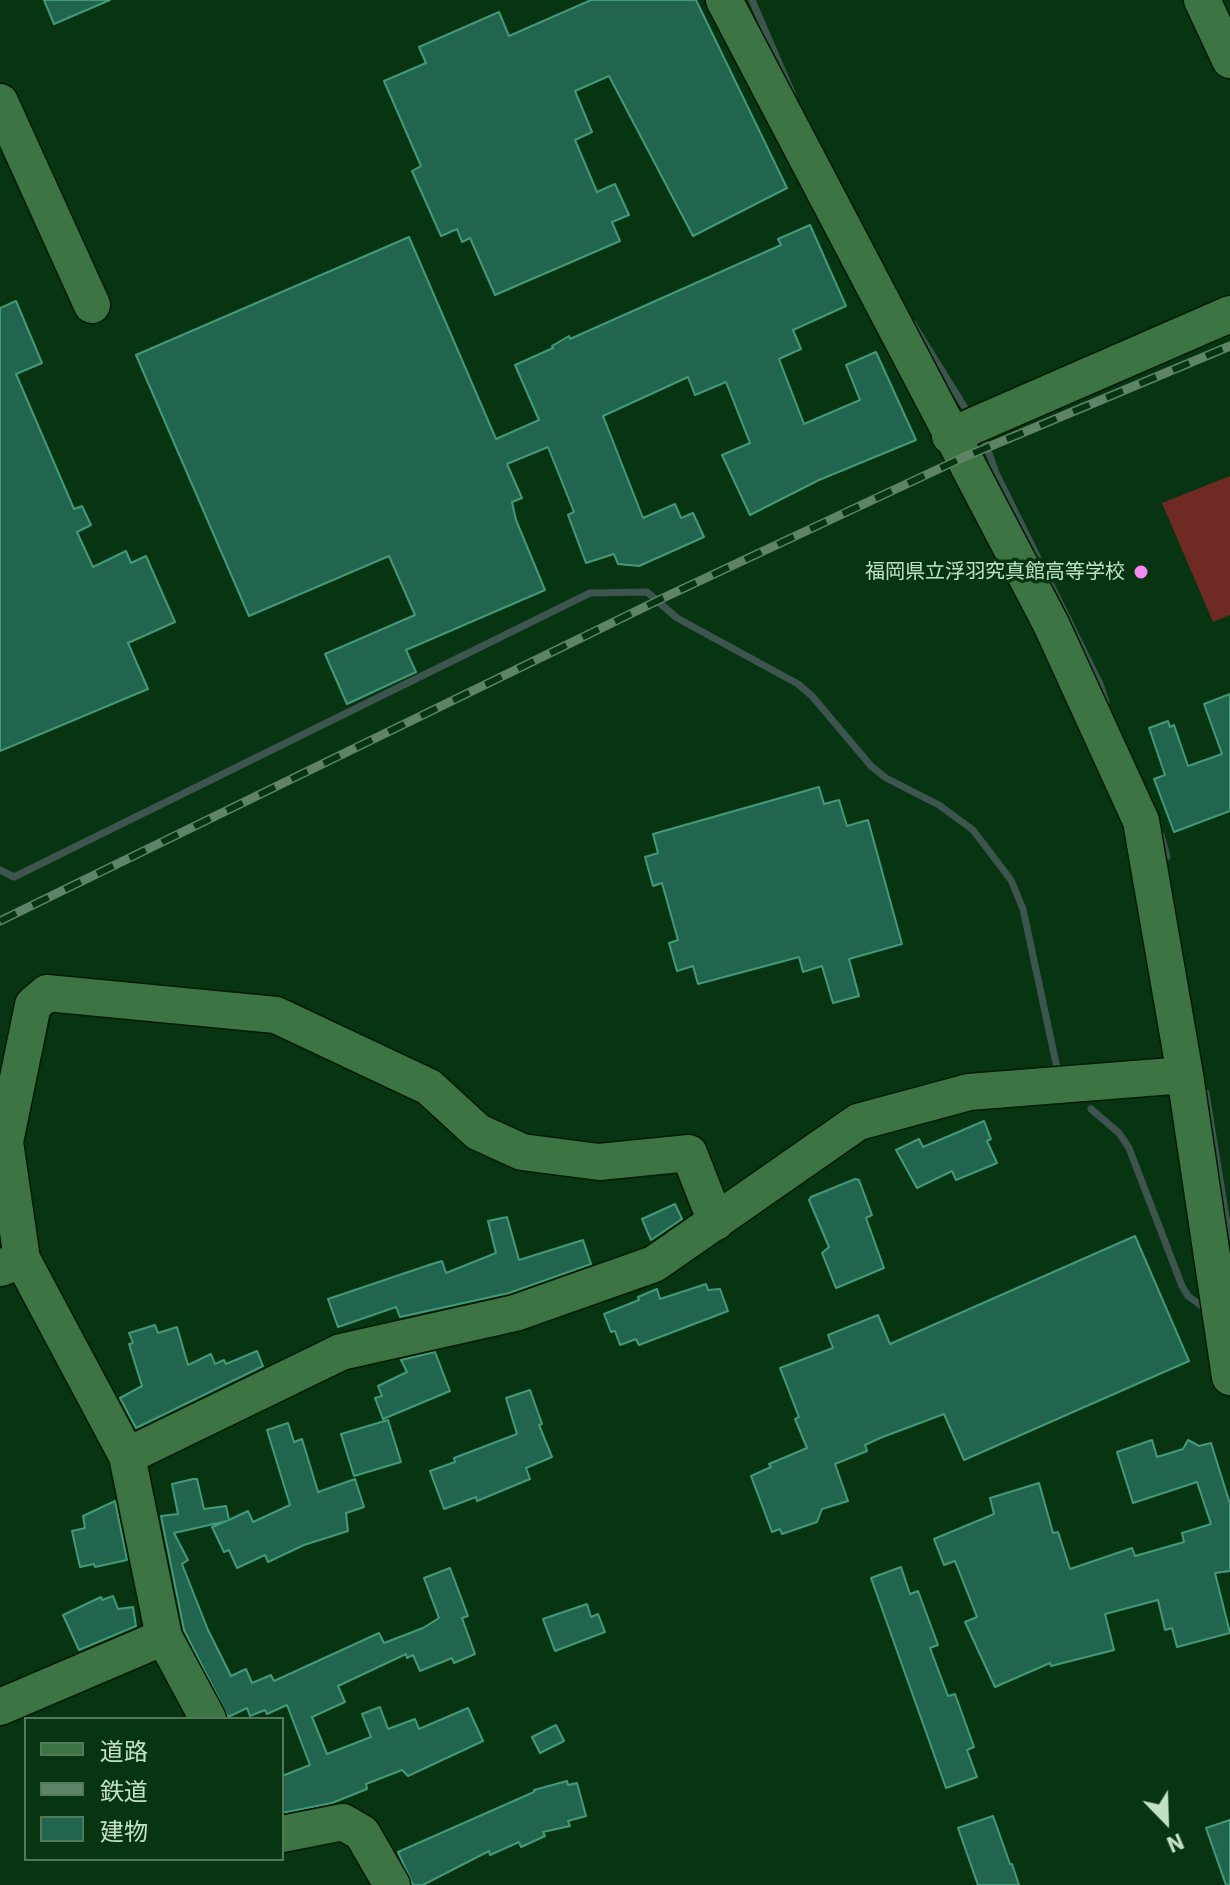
<!DOCTYPE html>
<meta charset="utf-8">
<style>
body{margin:0}
#map{position:relative;width:1230px;height:1885px;overflow:hidden;background:#073512;font-family:"IBM Plex Sans","Noto Sans JP",sans-serif}
canvas{display:block}
.legend{position:absolute;left:24px;top:1717px;width:260px;height:144px;box-sizing:border-box;background:#073512;border:2px solid #52795a;margin:0;padding:10px 14px;list-style:none;font-size:24px;color:#c3e0c5}
.legend li{display:flex;align-items:center;gap:16px;height:40px}
.legend b{width:40px;border:2px solid #52795a}
.north{position:absolute;left:1126px;top:1781px;width:80px;height:80px;-webkit-text-stroke:6px #073512;paint-order:stroke;rotate:157deg;font-size:22px;font-weight:700;line-height:32px;text-align:center;color:#c3e0c5}
.north::after{content:'';display:block;margin:auto;width:28px;height:36px;background:#c3e0c5;clip-path:polygon(50% 0,100% 100%,50% 72%,0 100%)}
</style>
<div id="map">
<canvas width="1230" height="1885"></canvas>
<ul class="legend">
<li><b style="height:10px;background:#3c7444"></b>道路</li>
<li><b style="height:10px;background:#5e8465"></b>鉄道</li>
<li><b style="height:22px;background:#22654f"></b>建物</li>
</ul>
<div class="north">N</div>
</div>
<script>
const ctx = document.querySelector('canvas').getContext('2d');
ctx.lineJoin = 'round';
function fill(path, color) {
  ctx.fillStyle = color;
  ctx.fill(path, 'evenodd');
}
function toPath(rows) {
  const path = new Path2D();
  for (const r of rows) {
    path.moveTo(r[0], r[1]);
    for (let i = 2; i < r.length; i += 2) path.lineTo(r[i], r[i + 1]);
  }
  return path;
}
function stroke(path, color, width, dash) {
  ctx.strokeStyle = color;
  ctx.lineWidth = width;
  ctx.lineCap = dash ? 'butt' : 'round';
  ctx.setLineDash(dash || []);
  ctx.stroke(path);
}
function write(font, color, halo, rows, align = 'center') {
  ctx.font = font + ' "IBM Plex Sans","Noto Sans JP",sans-serif';
  ctx.lineWidth = 7;
  ctx.setLineDash([]);
  ctx.textBaseline = 'middle';
  ctx.strokeStyle = halo;
  ctx.fillStyle = color;
  for (const [text, x, y, turn = 0] of rows) {
    ctx.save();
    ctx.translate(x, y);
    ctx.rotate((+turn || 0) * Math.PI / 180);
    ctx.textAlign = isNaN(turn) ? turn : align;
    if (halo) ctx.strokeText(text, 0, 0);
    ctx.fillText(text, 0, 0);
    ctx.restore();
  }
}
fill(toPath([
 [1230,476,1230,615,1213,622,1162,503]
]), '#702a24');
stroke(toPath([
 [752,0,792,93],
 [913,324,967,411],
 [984,439,996,473,1100,684,1106,702],
 [1161,835,1167,857],
 [0,870,14,877,590,593,647,592,677,618,798,684,812,696,871,766,886,778,939,805,973,830,1011,880,1023,909,1057,1068],
 [1206,1093,1230,1242],
 [1091,1109,1119,1133,1129,1148,1182,1286,1188,1296,1207,1310]
]), '#3e554f', 7);
const building = toPath([
 [44,0,110,0,54,24,44,0],
 [591,0,696,0,787,188,693,236,609,76,575,91,592,132,575,140,597,192,615,184,629,215,612,222,620,241,495,295,470,238,462,242,457,229,441,236,412,171,421,166,384,81,426,63,419,47,499,12,509,36,591,0],
 [810,225,846,306,793,330,801,349,779,359,804,424,860,400,846,365,876,352,916,440,819,480,750,515,722,455,750,443,726,382,695,395,688,377,603,416,643,518,675,504,681,518,693,513,704,537,639,566,618,564,614,554,586,563,568,515,574,512,548,447,507,464,522,498,512,502,516,520,545,590,406,650,416,672,347,704,325,654,415,615,389,556,249,616,136,355,409,237,496,439,539,420,515,365,553,348,552,346,569,336,570,339,781,245,778,239,810,225],
 [16,301,42,363,16,374,74,509,82,506,91,525,77,532,93,567,126,551,131,563,146,556,175,622,128,643,148,689,0,751,0,308,16,301],
 [1230,694,1230,811,1174,832,1154,779,1165,775,1149,728,1168,721,1170,727,1174,725,1188,766,1222,754,1204,704,1230,694],
 [819,787,824,804,839,800,847,826,868,820,902,944,849,959,859,996,833,1003,822,966,803,972,799,957,698,984,693,966,677,971,669,943,678,940,662,883,653,886,645,857,658,853,653,834,819,787],
 [984,1121,991,1139,987,1141,997,1163,956,1180,952,1171,917,1188,896,1150,919,1139,923,1147,984,1121],
 [855,1179,859,1180,872,1215,866,1218,884,1268,836,1288,822,1253,829,1247,809,1200,811,1197,855,1179],
 [675,1204,682,1219,651,1240,642,1219,675,1204],
 [507,1217,519,1260,583,1240,591,1264,509,1293,400,1317,396,1307,338,1327,328,1299,432,1264,442,1261,446,1273,496,1253,488,1221,507,1217],
 [1135,1236,1189,1361,964,1460,944,1414,880,1438,865,1445,867,1451,835,1464,848,1501,822,1509,817,1522,782,1534,780,1529,772,1532,751,1476,771,1467,769,1464,807,1448,795,1419,799,1417,780,1368,833,1348,828,1335,878,1315,890,1344,1135,1236],
 [706,1284,708,1290,720,1289,728,1311,639,1345,636,1339,620,1345,615,1331,611,1332,604,1314,639,1300,638,1297,657,1289,660,1299,706,1284],
 [155,1325,158,1333,177,1327,188,1365,211,1354,215,1364,224,1360,226,1364,257,1351,263,1366,136,1428,120,1398,142,1386,129,1344,133,1343,129,1333,155,1325],
 [435,1352,450,1391,383,1419,375,1398,382,1396,378,1386,407,1372,401,1360,435,1352],
 [530,1390,542,1424,539,1425,552,1457,526,1468,530,1479,477,1501,476,1497,444,1509,430,1471,455,1462,454,1458,517,1434,506,1398,530,1390],
 [388,1420,401,1462,354,1476,341,1434,388,1420],
 [288,1423,294,1442,302,1439,318,1492,355,1479,364,1507,346,1513,348,1531,304,1545,268,1562,265,1555,237,1568,229,1550,224,1552,212,1527,227,1521,174,1533,188,1560,182,1564,208,1630,231,1676,246,1669,252,1683,271,1675,274,1681,379,1633,384,1643,423,1628,439,1618,424,1578,450,1568,468,1616,462,1618,475,1654,454,1663,452,1658,420,1671,413,1655,407,1658,406,1654,338,1686,345,1702,312,1717,327,1754,371,1737,362,1714,380,1707,388,1729,415,1719,419,1729,468,1708,483,1741,408,1776,402,1770,366,1784,367,1789,332,1803,282,1813,282,1776,310,1765,287,1705,267,1714,265,1710,250,1716,247,1708,228,1717,184,1630,161,1516,178,1514,172,1484,193,1479,197,1479,204,1509,226,1506,229,1520,248,1511,253,1522,290,1505,267,1430,288,1423],
 [1152,1440,1157,1457,1183,1449,1188,1440,1199,1446,1211,1443,1230,1504,1230,1571,1215,1573,1230,1633,1177,1647,1172,1628,1165,1630,1158,1600,1105,1614,1114,1650,1051,1666,1050,1663,995,1687,965,1622,977,1617,955,1561,944,1565,934,1539,994,1514,990,1498,1039,1483,1053,1533,1058,1532,1070,1569,1132,1548,1135,1556,1184,1542,1182,1533,1211,1524,1197,1482,1133,1503,1117,1452,1152,1440],
 [115,1501,127,1560,95,1567,94,1564,80,1567,72,1531,85,1528,83,1516,115,1501],
 [901,1567,910,1594,918,1591,938,1645,930,1648,948,1696,955,1694,974,1747,967,1750,977,1777,946,1788,871,1578,901,1567],
 [113,1596,118,1609,133,1607,136,1626,79,1650,63,1615,101,1597,102,1600,113,1596],
 [587,1604,591,1617,598,1614,605,1632,555,1651,543,1619,587,1604],
 [556,1725,564,1741,540,1753,532,1737,556,1725],
 [567,1781,568,1785,577,1783,586,1816,568,1821,570,1826,543,1832,545,1836,521,1847,519,1842,490,1855,489,1851,423,1885,413,1885,398,1852,534,1792,534,1790,567,1781],
 [993,1816,1010,1864,1012,1864,1019,1885,978,1885,958,1828,993,1816],
 [1230,1820,1230,1885,1226,1885,1206,1828,1230,1820]
]);
fill(building, '#22654f');
stroke(building, '#439a7b', 2);
const minor = toPath([
 [724,0,1051,624,1141,821,1185,1075,1230,1377],
 [1202,0,1230,60],
 [0,102,92,305],
 [950,436,1230,314],
 [22,1259,5,1142,33,1005,47,993,276,1015,429,1087,478,1132,522,1152,599,1162,689,1153,716,1222],
 [1,1268,22,1259,127,1456,164,1637,208,1719],
 [127,1456,341,1352,515,1313,654,1264,858,1122,969,1092,1185,1075],
 [0,1707,164,1637],
 [282,1834,343,1822,362,1833,392,1885]
]);
stroke(minor, '#001a04', 39);
stroke(minor, '#3c7444', 36);
const rail = toPath([
 [0,921,663,598,962,458,1230,346]
]);
stroke(rail, '#5e8465', 9);
stroke(rail, '#073512', 6, [18]);
for (const [x, y, r, color] of [
 [1141,572,8,"#f38af2"]
]) {
  const dot = new Path2D();
  dot.arc(x, y, r, 0, 2 * Math.PI);
  ctx.fillStyle = color;
  ctx.fill(dot);
  stroke(dot, '#073512', 3);
}
write('20px', '#c3e0c5', '#073512', [
 ["福岡県立浮羽究真館高等学校",1125,572]
], 'right');
</script>
